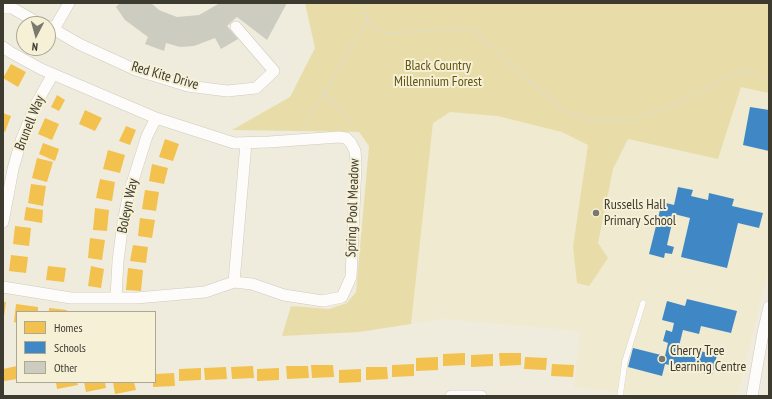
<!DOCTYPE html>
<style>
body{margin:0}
#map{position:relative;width:772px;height:399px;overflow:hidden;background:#efecdd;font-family:"PT Sans Narrow",sans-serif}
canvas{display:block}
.frame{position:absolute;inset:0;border:4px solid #3d3a30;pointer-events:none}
.legend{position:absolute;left:16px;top:311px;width:140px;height:72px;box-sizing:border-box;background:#f6f1d6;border:1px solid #aca894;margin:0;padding:5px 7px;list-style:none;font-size:12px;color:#3d3a30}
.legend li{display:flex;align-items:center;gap:8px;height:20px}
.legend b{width:20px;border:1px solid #aca894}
.north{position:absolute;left:16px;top:16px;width:40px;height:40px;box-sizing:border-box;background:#f6f1d6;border:1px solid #aca894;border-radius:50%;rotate:186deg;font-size:11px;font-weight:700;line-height:16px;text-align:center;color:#3d3a30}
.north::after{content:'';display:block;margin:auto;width:14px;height:18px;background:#7b786d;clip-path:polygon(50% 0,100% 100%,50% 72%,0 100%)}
</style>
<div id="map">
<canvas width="772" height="399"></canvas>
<div class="frame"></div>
<ul class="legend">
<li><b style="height:11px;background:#f2c14e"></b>Homes</li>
<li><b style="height:11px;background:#3f88c5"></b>Schools</li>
<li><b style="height:11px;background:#cdccc0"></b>Other</li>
</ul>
<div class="north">N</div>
</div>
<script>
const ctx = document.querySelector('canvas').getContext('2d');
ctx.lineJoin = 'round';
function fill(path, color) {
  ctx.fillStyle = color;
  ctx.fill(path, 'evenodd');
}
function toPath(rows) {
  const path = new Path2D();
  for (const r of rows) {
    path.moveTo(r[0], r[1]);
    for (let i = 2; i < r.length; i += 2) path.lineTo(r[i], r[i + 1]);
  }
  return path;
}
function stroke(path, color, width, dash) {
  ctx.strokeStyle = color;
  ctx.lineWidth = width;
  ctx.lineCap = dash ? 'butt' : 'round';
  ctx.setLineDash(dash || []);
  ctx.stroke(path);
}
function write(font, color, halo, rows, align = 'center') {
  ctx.font = font + ' "PT Sans Narrow",sans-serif';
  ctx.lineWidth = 4;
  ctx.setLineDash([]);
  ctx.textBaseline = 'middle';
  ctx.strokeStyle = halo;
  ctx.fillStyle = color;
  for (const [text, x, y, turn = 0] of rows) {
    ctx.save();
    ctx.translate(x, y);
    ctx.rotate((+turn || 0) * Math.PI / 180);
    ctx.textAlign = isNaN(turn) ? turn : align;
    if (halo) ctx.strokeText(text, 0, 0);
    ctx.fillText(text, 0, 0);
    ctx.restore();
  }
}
fill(toPath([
 [741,86,769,93,769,268,737,396,654,396,574,387,580,331,444,319,411,324,436,97,718,159]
]), '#efead0');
fill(toPath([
 [305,3,769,3,769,93,741,87,718,159,628,139,613,169,598,243,608,258,589,286,577,283,573,247,588,145,562,132,498,116,450,112,433,123,411,324,359,332,282,336,291,306,329,309,347,303,356,292,369,146,359,132,232,130,290,97,315,48]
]), '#e8dda8');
fill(toPath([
 [11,64,26,72,18,87,3,78],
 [57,95,65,100,59,111,51,107],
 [85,110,102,118,95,131,79,124],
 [3,113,11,116,5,132,3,131],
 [45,118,59,124,52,140,38,134],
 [126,126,136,130,130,145,119,141],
 [165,139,179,144,173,161,159,157],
 [43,143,59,149,55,161,39,154],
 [108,150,125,155,120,173,103,169],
 [37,158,53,162,47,182,32,178],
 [152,164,168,168,164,184,149,181],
 [100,179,115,182,112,201,96,198],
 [31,184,46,186,43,206,28,203],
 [145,190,159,192,156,211,142,209],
 [26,207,43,210,42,223,24,220],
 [95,208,109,210,107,231,93,230],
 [140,218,155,220,152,238,138,236],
 [15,226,31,228,29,246,13,244],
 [90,238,105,240,102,260,88,258],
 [133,245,148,247,146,263,130,261],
 [11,255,28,257,26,273,9,271],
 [48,266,66,268,64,282,46,280],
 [91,266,104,269,101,288,88,286],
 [128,268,143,270,141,291,126,290],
 [3,302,6,302,4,316,3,316],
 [16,304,38,307,38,312,17,312,17,323,14,322],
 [49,308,67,310,66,312,49,312],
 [465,353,465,365,443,366,443,354],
 [499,353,521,353,521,365,500,366],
 [493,354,493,366,471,367,471,355],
 [438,357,438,370,416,371,416,358],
 [525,357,547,358,546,370,524,369],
 [414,364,414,376,392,377,392,365],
 [552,364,574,365,573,377,551,376],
 [311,365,333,365,334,377,312,378],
 [17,366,17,379,4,381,3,369],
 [253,366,254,378,232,379,231,367],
 [286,366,308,366,309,378,287,379],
 [226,367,227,379,205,380,204,368],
 [366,367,387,367,388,379,366,380],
 [201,368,201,380,179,381,179,369],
 [279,368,279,380,257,381,257,369],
 [361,369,361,382,339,383,339,370],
 [174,373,175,386,153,387,153,382,155,382,155,374],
 [56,382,77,382,78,385,57,389],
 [84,382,105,382,106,388,86,392],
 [113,382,134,382,136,390,115,394]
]), '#f2c14e');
fill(toPath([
 [750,107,769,110,769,151,743,145],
 [678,187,693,190,691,196,708,200,709,193,734,199,732,206,763,213,759,228,738,223,727,268,681,257,690,218,674,214,667,245,674,247,672,254,665,253,664,258,649,254,662,202,674,205],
 [687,299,737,311,731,333,701,326,699,334,683,330,679,346,717,355,712,375,665,364,662,376,628,367,633,348,665,356,668,343,663,341,666,330,672,332,674,323,662,320,667,301,685,306]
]), '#3f88c5');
fill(toPath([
 [120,3,151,3,159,10,177,17,199,15,220,3,287,3,267,40,237,17,227,26,238,39,221,49,215,38,194,46,180,47,166,43,164,51,145,44,148,37,125,20,116,7]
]), '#cdccc0');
const lane = toPath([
 [620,396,625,361,643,303]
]);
const street = toPath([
 [3,8,12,8,40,24],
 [48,26,79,44,136,70,188,86,227,91,256,88,274,71,236,27],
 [54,29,69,3],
 [3,47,10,52,41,69,156,118,234,143,269,142,339,137,346,138,351,143,355,151,356,164,351,277,342,297,323,301,284,295,252,284,234,282,205,292,136,298,71,298,3,287],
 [3,222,13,169,21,141,35,106,53,74],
 [234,282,246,143],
 [116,297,118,261,123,222,129,193,147,136,156,118],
 [451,396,481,396],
 [752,396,763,333,769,307]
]);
stroke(lane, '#cdcabf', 6);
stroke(street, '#cdcabf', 12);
stroke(toPath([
 [359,3,375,30,389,34,406,32,455,29,474,31,563,111,588,120,627,121,675,105,732,75,749,71,769,79],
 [324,92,349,120,350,127],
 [302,129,369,18]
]), '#dcdbd7', 2, [2, 3]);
stroke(lane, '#fdfcfa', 5.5);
stroke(street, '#fdfcfa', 11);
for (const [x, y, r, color] of [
 [596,213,4,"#7b786d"],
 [662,359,4,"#7b786d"]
]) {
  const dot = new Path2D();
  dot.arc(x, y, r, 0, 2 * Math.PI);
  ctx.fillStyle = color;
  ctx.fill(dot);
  stroke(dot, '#f6f1d6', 1.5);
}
write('14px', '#625511', '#f6f1d6', [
 ["Black Country",438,66],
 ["Millennium Forest",438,82]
]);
write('14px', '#3d3a30', '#f6f1d6', [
 ["Red Kite Drive",165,76,16],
 ["Brunell Way",30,123,-68],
 ["Boleyn Way",128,206,-78],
 ["Spring Pool Meadow",353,208,-88]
]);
write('14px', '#3d3a30', '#f6f1d6', [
 ["Russells Hall",604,205],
 ["Primary School",604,221],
 ["Cherry Tree",670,351],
 ["Learning Centre",670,367]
], 'left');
</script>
